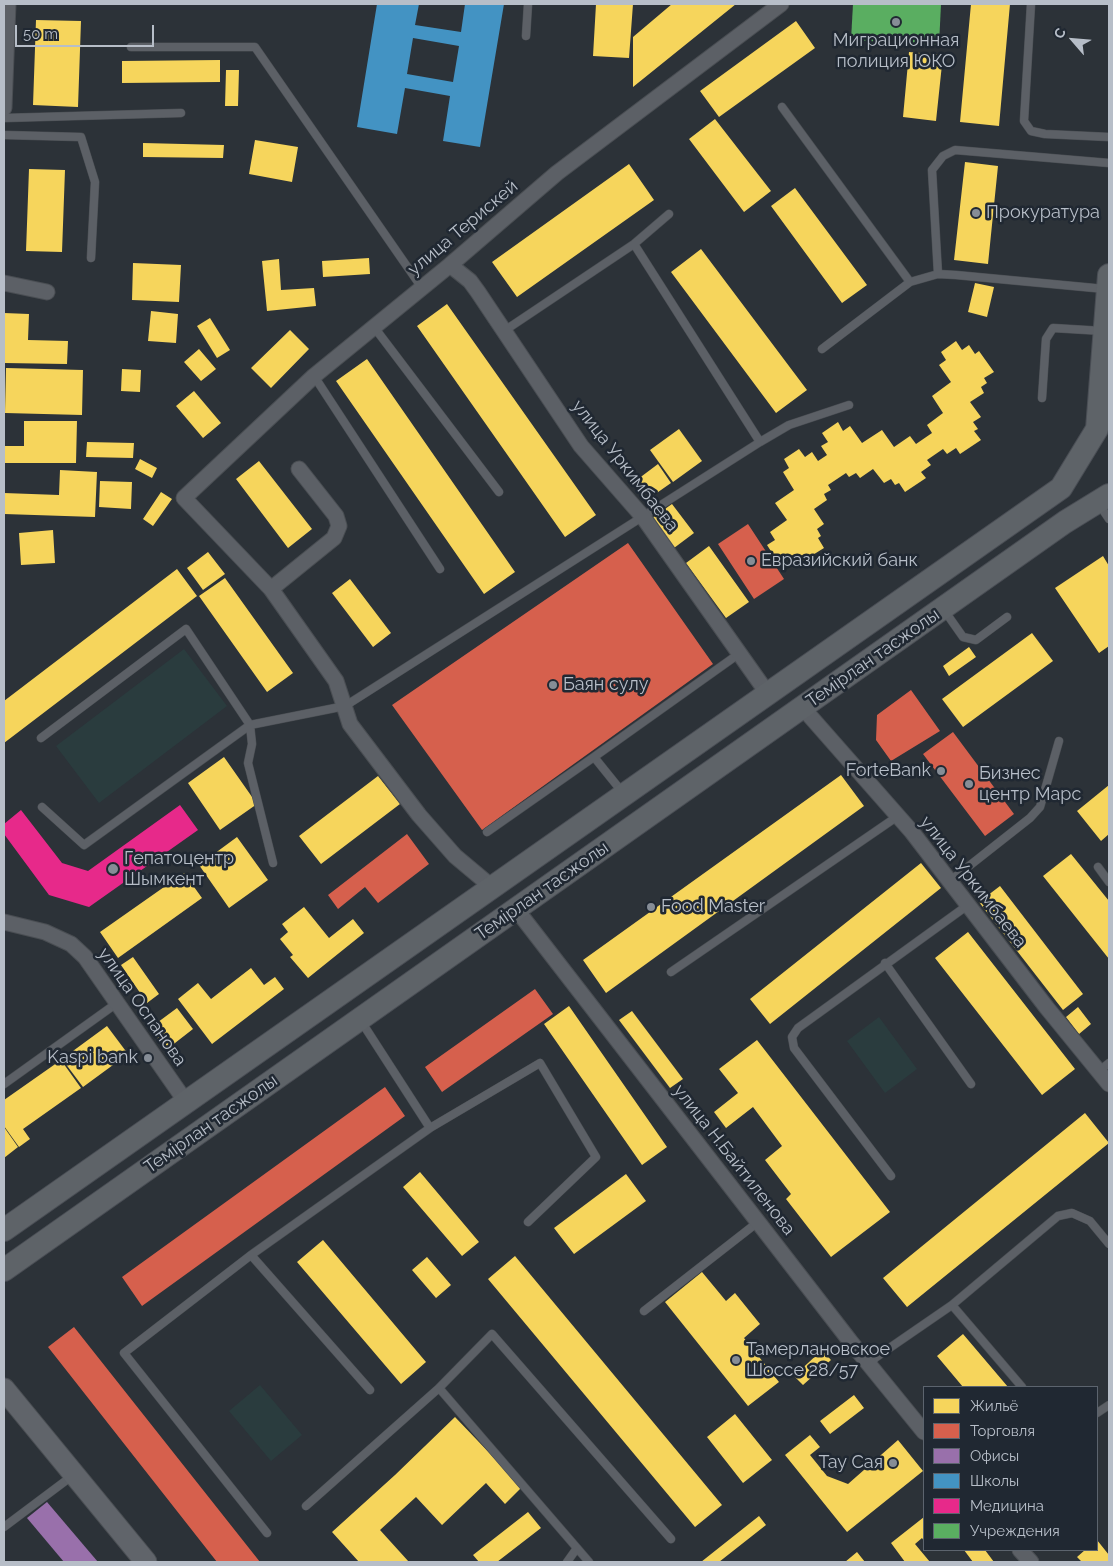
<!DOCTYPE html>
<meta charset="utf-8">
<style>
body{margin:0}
#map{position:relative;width:1113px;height:1566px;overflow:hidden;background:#2c3238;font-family:Raleway,sans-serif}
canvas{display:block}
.frame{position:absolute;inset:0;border:5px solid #b7bec8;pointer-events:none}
.legend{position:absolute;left:923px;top:1386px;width:175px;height:165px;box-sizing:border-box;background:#202832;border:1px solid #5c646e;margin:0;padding:6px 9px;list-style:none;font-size:15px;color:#b7bec8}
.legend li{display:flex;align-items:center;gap:10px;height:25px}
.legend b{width:25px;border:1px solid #5c646e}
.north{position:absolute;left:1048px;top:15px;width:50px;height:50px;-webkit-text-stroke:4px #202832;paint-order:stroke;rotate:297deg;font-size:14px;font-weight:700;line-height:20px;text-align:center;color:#b7bec8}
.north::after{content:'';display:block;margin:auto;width:18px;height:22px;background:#b7bec8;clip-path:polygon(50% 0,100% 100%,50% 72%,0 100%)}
.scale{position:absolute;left:15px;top:25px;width:139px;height:22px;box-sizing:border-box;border:2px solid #b7bec8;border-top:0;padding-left:6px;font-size:15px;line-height:18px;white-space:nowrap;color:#b7bec8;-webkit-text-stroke:4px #202832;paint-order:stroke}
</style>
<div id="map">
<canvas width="1113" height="1566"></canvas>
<div class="frame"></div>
<ul class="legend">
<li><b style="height:14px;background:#f6d55c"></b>Жильё</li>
<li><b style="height:14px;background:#d6604d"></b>Торговля</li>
<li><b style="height:14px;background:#9970ab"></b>Офисы</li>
<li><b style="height:14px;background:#4393c3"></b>Школы</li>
<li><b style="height:14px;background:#e7298a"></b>Медицина</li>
<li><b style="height:14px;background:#5aae61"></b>Учреждения</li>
</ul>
<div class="north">С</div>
<div class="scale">50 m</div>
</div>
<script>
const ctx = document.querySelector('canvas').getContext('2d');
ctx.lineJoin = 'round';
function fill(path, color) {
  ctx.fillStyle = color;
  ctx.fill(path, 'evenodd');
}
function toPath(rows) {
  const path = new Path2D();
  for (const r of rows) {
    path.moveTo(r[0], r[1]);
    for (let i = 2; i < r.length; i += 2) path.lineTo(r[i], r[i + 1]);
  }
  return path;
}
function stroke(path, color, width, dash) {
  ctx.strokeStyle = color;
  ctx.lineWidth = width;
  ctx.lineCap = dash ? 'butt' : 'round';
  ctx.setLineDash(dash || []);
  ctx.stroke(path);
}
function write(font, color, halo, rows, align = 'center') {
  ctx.font = font + ' Raleway,sans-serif';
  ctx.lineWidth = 5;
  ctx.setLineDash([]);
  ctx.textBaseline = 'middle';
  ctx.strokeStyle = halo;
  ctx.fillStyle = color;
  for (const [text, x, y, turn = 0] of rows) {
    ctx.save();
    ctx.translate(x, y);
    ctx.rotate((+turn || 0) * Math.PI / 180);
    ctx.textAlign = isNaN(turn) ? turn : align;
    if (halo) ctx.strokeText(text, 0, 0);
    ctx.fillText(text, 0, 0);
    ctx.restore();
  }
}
fill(toPath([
 [184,649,227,706,99,803,56,746],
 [879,1017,917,1069,885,1093,847,1041],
 [260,1385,302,1435,271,1461,229,1411]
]), '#2a3c3e');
fill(toPath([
 [596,4,633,4,629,58,593,56],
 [672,4,736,4,633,87,633,37],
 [971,4,1010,4,999,126,960,122],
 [36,20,81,21,78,107,33,105],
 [796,21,815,48,719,117,700,91],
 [909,52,943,55,936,121,903,117],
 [220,60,220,82,122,83,122,61],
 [226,70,239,70,238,106,225,106],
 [715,119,771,191,744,212,689,139],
 [255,140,298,147,292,182,249,174],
 [143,143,224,145,223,158,143,157],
 [965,162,998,166,988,264,954,260],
 [629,164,654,200,517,297,492,262],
 [29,169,65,170,62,252,26,251],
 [795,188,867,285,842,303,771,206],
 [701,249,807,390,776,413,671,272],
 [369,258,370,274,323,277,322,261],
 [279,259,281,290,314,288,316,306,267,311,262,261],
 [133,263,181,265,179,302,132,300],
 [975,283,994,287,987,317,968,312],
 [447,304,596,515,565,537,417,326],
 [151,311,178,314,176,343,148,341],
 [4,313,29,314,28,340,68,341,67,364,4,363],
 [210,318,230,350,217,358,197,326],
 [290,330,309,349,271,388,251,368],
 [956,341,962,350,969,345,975,354,979,351,994,372,984,378,987,383,981,387,984,393,970,402,981,417,973,422,978,429,974,431,981,440,960,454,956,448,947,454,943,449,927,460,931,465,921,472,926,478,905,492,899,483,895,485,891,479,884,483,873,469,860,478,856,473,849,477,846,473,828,485,831,490,824,494,827,500,814,509,824,524,817,529,821,536,818,538,824,548,803,561,799,555,790,562,786,556,778,562,767,545,775,540,770,532,787,520,775,503,794,490,783,472,789,468,784,459,799,449,805,457,812,452,818,461,827,455,821,446,828,442,822,433,838,422,843,431,850,426,862,443,882,430,894,447,910,436,916,444,932,433,927,425,943,413,932,396,951,382,939,365,946,360,941,352],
 [199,349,216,369,201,381,184,362],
 [367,359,515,572,484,594,336,381],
 [6,368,83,370,82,415,5,413],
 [122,369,141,370,140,392,121,391],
 [194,391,221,423,203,438,176,406],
 [24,421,77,421,76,463,4,463,4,446,24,446],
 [679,429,702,461,673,482,650,450],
 [87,442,134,443,133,458,86,457],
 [140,459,157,468,152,478,135,469],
 [259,461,312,529,288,548,236,479],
 [658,464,671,483,651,497,638,479],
 [60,470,97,472,95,517,4,514,4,493,59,495],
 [100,481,132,482,131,509,99,507],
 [161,492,172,499,153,526,143,519],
 [672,504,694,533,674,548,652,518],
 [53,530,55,563,21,565,19,533],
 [709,546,749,602,726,618,686,563],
 [208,552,225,574,203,590,187,568],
 [1103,556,1109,566,1109,646,1099,653,1055,588],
 [177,569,197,596,4,743,4,701],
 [225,578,293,673,267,692,199,596],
 [350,579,391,633,373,647,332,593],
 [1032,633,1053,661,963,727,942,699],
 [969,647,976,657,949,676,943,666],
 [224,757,257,804,220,830,188,783],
 [841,775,864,806,606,993,583,960],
 [378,776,400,804,321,864,299,836],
 [1109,785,1109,834,1101,841,1077,811],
 [237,837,268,880,229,908,199,865],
 [1071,854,1109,901,1109,959,1043,876],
 [921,863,941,888,770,1024,750,999],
 [184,873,202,898,118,958,100,932],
 [1000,886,1083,994,1063,1010,979,902],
 [304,907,329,938,353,919,364,933,308,978,290,957,293,955,280,939,288,932,282,924],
 [968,932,1075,1069,1042,1095,935,958],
 [133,957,159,994,147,1003,121,965],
 [251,968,264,985,275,977,284,989,212,1044,178,999,198,983,211,999],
 [569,1006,667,1147,642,1165,544,1024],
 [1078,1007,1091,1024,1079,1034,1066,1017],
 [177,1008,193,1029,166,1050,150,1028],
 [632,1011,683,1079,670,1088,619,1020],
 [107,1026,128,1054,83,1087,62,1059],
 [757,1040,890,1212,831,1257,786,1199,791,1194,765,1160,782,1146,753,1107,726,1128,714,1112,738,1093,719,1069],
 [61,1060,81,1088,23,1129,30,1139,19,1147,4,1126,4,1100],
 [1085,1113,1109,1143,907,1307,883,1278],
 [4,1127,18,1147,4,1158],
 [420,1172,479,1242,462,1256,403,1187],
 [626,1174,646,1201,574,1254,554,1228],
 [323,1240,426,1362,401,1384,297,1262],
 [515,1256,722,1505,695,1527,488,1279],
 [427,1257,451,1285,436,1298,412,1270],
 [702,1272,726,1301,735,1293,760,1324,744,1338,779,1382,748,1406,665,1302],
 [963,1334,1008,1387,963,1387,937,1356],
 [822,1350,831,1360,803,1385,794,1376],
 [854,1395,864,1408,830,1434,820,1421],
 [735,1414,772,1460,743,1483,707,1437],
 [455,1417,522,1487,505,1504,486,1483,442,1525,416,1497,380,1530,409,1562,359,1562,332,1532,395,1475],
 [810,1435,820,1447,810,1455,827,1476,848,1484,898,1440,923,1471,847,1532,785,1455],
 [528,1512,541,1528,497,1562,479,1562,473,1555],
 [759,1516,766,1525,719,1562,701,1562],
 [924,1517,924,1541,922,1538,915,1544,930,1562,905,1562,891,1543],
 [1097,1540,1109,1555,1109,1562,1082,1562,1077,1557,1085,1550,1097,1550],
 [964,1550,985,1550,994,1562,973,1562],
 [857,1552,865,1562,845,1562]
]), '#f6d55c');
fill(toPath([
 [748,524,784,579,754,599,718,544],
 [628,543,713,664,482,830,392,705],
 [911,690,940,731,891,761,876,740,877,715],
 [953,732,1014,814,985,836,923,754],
 [407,834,429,864,378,903,365,887,338,909,328,895],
 [535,989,553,1014,442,1092,425,1067],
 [385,1087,405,1116,142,1306,122,1277],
 [74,1327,260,1562,217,1562,48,1347]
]), '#d6604d');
fill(toPath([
 [47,1502,98,1562,64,1562,27,1518]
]), '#9970ab');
fill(toPath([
 [377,4,419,4,415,25,461,32,465,4,504,4,480,147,443,141,450,96,405,88,397,134,357,127],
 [413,38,459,46,453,82,407,74]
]), '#4393c3');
fill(toPath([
 [180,805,198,830,89,907,49,895,4,834,4,824,21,810,62,863,88,871]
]), '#e7298a');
fill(toPath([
 [853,4,941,4,939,45,851,40]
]), '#5aae61');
const lane = toPath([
 [1031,4,1024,121,1031,131,1045,134,1109,137],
 [526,36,528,4],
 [131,47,255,47,422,288],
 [782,107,910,282,938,274,956,275,1105,289],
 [4,118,181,113],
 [4,135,81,137,95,182,91,258],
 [634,244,760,442],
 [938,274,932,170,943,156,955,150,1109,163],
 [374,327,499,492],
 [504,331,634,244,669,214],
 [822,349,910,282],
 [314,376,440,569],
 [1042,398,1046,339,1053,328,1103,331],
 [1099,504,1109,519],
 [944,610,963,637,976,640,1007,617],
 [41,738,186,629,250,725,252,744,248,763,273,863],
 [594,757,740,653],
 [42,807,84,845,250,725,345,706,760,442,789,425,849,405],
 [487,832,594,757,623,793],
 [1098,867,1109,882],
 [950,881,1030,818,1040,807,1059,741],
 [885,963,971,1084],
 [671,972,898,816],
 [361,1021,430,1128,540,1063,596,1157,528,1222],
 [1099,1071,1109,1063],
 [4,1084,117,1003],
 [891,1176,794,1048,792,1037,798,1028,968,905],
 [251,1255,370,1390],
 [952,1305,1022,1387],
 [644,1311,758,1222],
 [870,1366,875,1358,952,1305,1058,1216,1072,1213,1090,1221,1109,1244],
 [439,1388,492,1334,671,1539],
 [1097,1413,1109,1405],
 [306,1506,439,1388,589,1562],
 [4,1527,72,1476],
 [267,1533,124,1353,251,1255,430,1128],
 [567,1562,577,1548]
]);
const street = toPath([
 [4,108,8,4],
 [450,265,470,281,478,292,581,446,643,517,768,694],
 [4,283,47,292],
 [271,589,334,538,339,526,336,516,299,469],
 [802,707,912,832,1047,1008,1109,1084],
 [492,887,455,856,419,815,350,724,336,681,271,589,184,498,314,376,450,265,557,173,781,4],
 [516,909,850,1341,924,1432],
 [4,922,45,932,71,944,85,957,186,1102],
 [1020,1550,1031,1562]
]);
const secondary = toPath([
 [4,1389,146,1562]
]);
const primary = toPath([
 [4,1230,1061,488,1097,429,1109,275],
 [4,1270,1065,522,1109,495]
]);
stroke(lane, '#4a4e53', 9);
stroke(street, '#4a4e53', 17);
stroke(secondary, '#4a4e53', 23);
stroke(primary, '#4a4e55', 24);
stroke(lane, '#5c6066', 8);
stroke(street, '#5c6066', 15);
stroke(secondary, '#60646a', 21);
stroke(primary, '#5e6368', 22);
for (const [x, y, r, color] of [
 [896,22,5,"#868d96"],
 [976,213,5,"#868d96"],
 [751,561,5,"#868d96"],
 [553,685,5,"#868d96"],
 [941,771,5,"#868d96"],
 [969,784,5,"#868d96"],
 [113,869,6,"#868d96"],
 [651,907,5,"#868d96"],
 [148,1058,5,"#868d96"],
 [736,1360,5,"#868d96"],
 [893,1463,5,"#868d96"]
]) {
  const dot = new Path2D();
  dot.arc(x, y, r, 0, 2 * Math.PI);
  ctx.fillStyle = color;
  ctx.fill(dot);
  stroke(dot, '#202832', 2);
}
write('18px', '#b7bec8', '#202832', [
 ["Миграционная",896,41,"center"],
 ["полиция ЮКО",896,62,"center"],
 ["Прокуратура",986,213],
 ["Евразийский банк",761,561],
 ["Баян сулу",563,685],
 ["ForteBank",931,771,"right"],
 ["Бизнес",979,774],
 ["центр Марс",979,795],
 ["Гепатоцентр",124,859],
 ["Шымкент",124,880],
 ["Food Master",661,907],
 ["Kaspi bank",138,1058,"right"],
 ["Тамерлановское",746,1350],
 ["Шоссе 28/57",746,1371],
 ["Тау Сая",883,1463,"right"]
], 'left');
write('18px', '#b7bec8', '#202832', [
 ["улица Терискей",463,228,-40],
 ["улица Уркимбаева",625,466,52],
 ["Темірлан тасжолы",873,658,-35],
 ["улица Уркимбаева",973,882,52],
 ["Темірлан тасжолы",542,891,-35],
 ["улица Оспанова",142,1007,55],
 ["Темірлан тасжолы",211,1124,-35],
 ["улица Н.Байтиленова",734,1160,52]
]);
</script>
